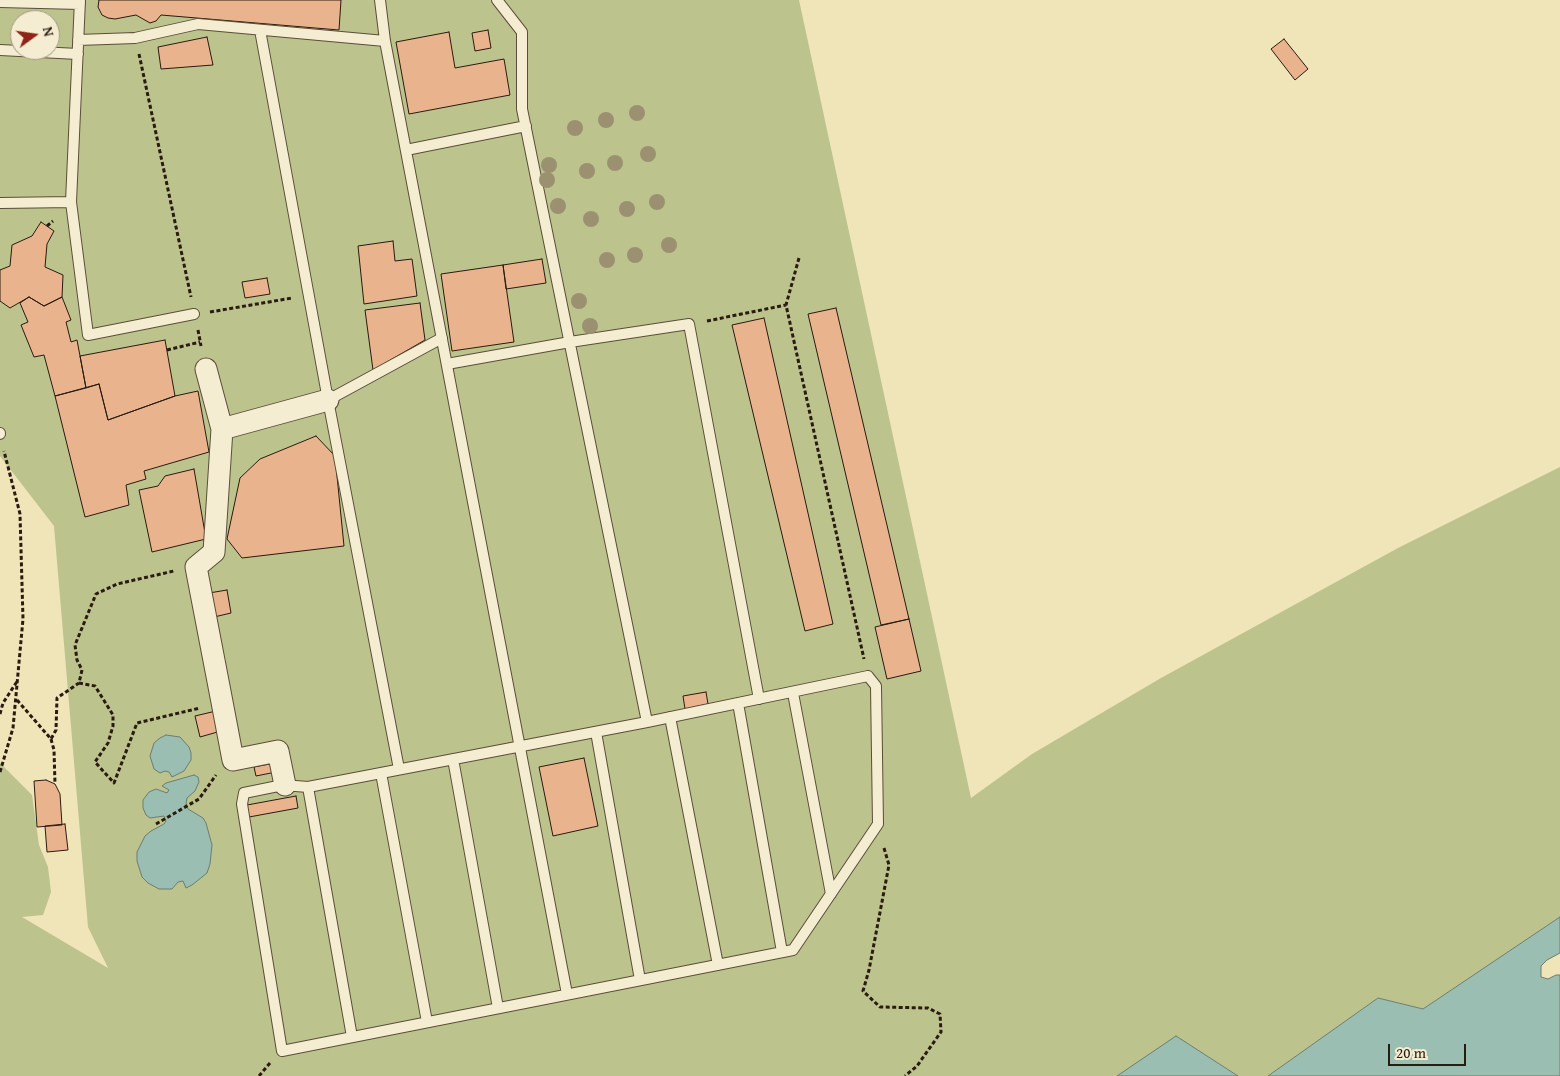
<!DOCTYPE html>
<style>
body{margin:0}
#map{position:relative;width:1560px;height:1076px;overflow:hidden;background:#f0e4b9;font-family:"Gentium Book Plus",serif}
canvas{display:block}
.north{position:absolute;left:10px;top:10px;width:50px;height:50px;box-sizing:border-box;background:#f5edd2;border:1px solid #a39984;border-radius:50%;rotate:76deg;font-size:14px;font-weight:700;line-height:20px;text-align:center;color:#291b10}
.north::after{content:'';display:block;margin:auto;width:18px;height:22px;background:#8f2418;clip-path:polygon(50% 0,100% 100%,50% 72%,0 100%)}
.scale{position:absolute;left:1388px;top:1044px;width:78px;height:22px;box-sizing:border-box;border:2px solid #291b10;border-top:0;padding-left:6px;font-size:15px;line-height:18px;white-space:nowrap;color:#291b10;-webkit-text-stroke:4px #f5edd2;paint-order:stroke}
</style>
<div id="map">
<canvas width="1560" height="1076"></canvas>
<div class="north">N</div>
<div class="scale">20 m</div>
</div>
<script>
const ctx = document.querySelector('canvas').getContext('2d');
ctx.lineJoin = 'round';
function fill(path, color) {
  ctx.fillStyle = color;
  ctx.fill(path, 'evenodd');
}
function toPath(rows) {
  const path = new Path2D();
  for (const r of rows) {
    path.moveTo(r[0], r[1]);
    for (let i = 2; i < r.length; i += 2) path.lineTo(r[i], r[i + 1]);
  }
  return path;
}
function stroke(path, color, width, dash) {
  ctx.strokeStyle = color;
  ctx.lineWidth = width;
  ctx.lineCap = dash ? 'butt' : 'round';
  ctx.setLineDash(dash || []);
  ctx.stroke(path);
}
fill(toPath([
 [0,0,799,0,971,798,1032,754,1161,678,1398,548,1560,467,1560,917,1423,1009,1378,998,1268,1076,1238,1076,1176,1036,1121,1076,0,1076,0,763,32,795,39,845,48,867,51,892,43,915,22,917,108,968,88,927,54,526,0,456],
 [20,20,50,20,50,50,20,50]
]), '#bcc38d');
const water = toPath([
 [166,735,180,737,189,747,191,753,191,760,184,771,172,777,169,772,165,771,160,773,154,769,150,756,154,743,160,738,166,735],
 [194,775,198,777,199,782,195,791,187,798,186,804,188,809,203,818,206,823,212,845,210,864,207,873,192,885,186,888,183,881,178,882,172,889,159,889,148,883,142,877,137,861,137,852,145,836,151,831,164,824,166,821,164,816,150,818,146,815,143,808,143,800,149,792,156,789,167,793,169,790,162,786,166,783,194,775],
 [1560,917,1560,953,1547,960,1541,966,1541,977,1548,979,1556,975,1560,975,1560,1076,1268,1076,1378,998,1423,1009,1560,917],
 [1176,1036,1238,1076,1117,1076,1176,1036]
]);
fill(water, '#9abeb1');
stroke(water, '#6d7d71', 1);
const building = toPath([
 [99,0,341,0,339,30,161,15,156,21,150,23,136,15,115,19,108,18,102,15,98,7,99,0],
 [488,30,491,48,475,51,472,33,488,30],
 [449,32,455,68,504,59,510,95,409,114,396,42,449,32],
 [207,37,213,65,161,69,158,47,207,37],
 [1284,39,1308,69,1295,80,1271,49,1284,39],
 [41,222,54,231,47,244,45,267,63,275,62,297,44,306,29,297,10,308,0,301,0,270,10,266,12,245,32,236,41,222],
 [393,241,395,261,412,259,417,296,364,304,358,246,393,241],
 [542,259,546,283,506,289,503,265,542,259],
 [503,265,514,342,452,351,441,274,503,265],
 [267,278,270,294,245,298,242,282,267,278],
 [29,297,44,306,62,297,71,320,66,322,71,342,77,340,86,388,55,396,44,355,34,357,21,325,28,322,20,303,29,297],
 [420,303,425,340,373,370,365,310,420,303],
 [836,308,909,619,881,625,808,314,836,308],
 [764,318,833,624,805,631,732,325,764,318],
 [165,340,175,396,108,420,99,384,86,388,80,356,165,340],
 [99,384,108,420,175,396,198,391,209,452,144,471,146,479,126,485,129,505,85,517,55,396,99,384],
 [316,436,335,456,344,546,242,558,227,539,240,478,260,459,316,436],
 [194,469,206,539,152,552,139,490,158,486,165,476,194,469],
 [227,590,231,613,214,617,209,593,227,590],
 [909,619,921,671,887,679,875,627,909,619],
 [706,692,708,704,685,709,683,696,706,692],
 [216,711,221,731,200,737,195,716,216,711],
 [584,758,598,826,553,836,539,767,584,758],
 [275,763,276,772,256,776,254,767,275,763],
 [46,780,55,784,60,794,62,825,37,827,34,781,46,780],
 [296,796,298,808,249,817,247,805,296,796],
 [65,824,68,850,47,852,45,826,65,824]
]);
fill(building, '#e9b48d');
stroke(building, '#291b10', 1);
const lane = toPath([
 [80,0,71,202,88,335,194,314],
 [380,0,385,41,567,994],
 [497,0,522,32,522,109,647,722],
 [0,2,80,4],
 [260,30,328,400,399,769],
 [78,40,135,38,198,24,385,41],
 [0,50,78,54],
 [406,150,526,126],
 [0,203,71,202],
 [447,364,570,342,689,324,759,699],
 [328,400,442,338],
 [0,433,0,434],
 [868,676,876,686,878,824,793,950,282,1051,242,804,244,793,283,785,308,787,647,722,868,676],
 [793,693,831,894],
 [738,703,782,952],
 [670,717,718,965],
 [596,732,640,980],
 [453,759,498,1008],
 [381,773,427,1022],
 [308,787,352,1037]
]);
const street = toPath([
 [206,369,222,429,214,552,196,567,222,702,233,760,278,751,285,785],
 [222,429,328,400]
]);
stroke(lane, '#5b4d3a', 12);
stroke(street, '#5b4d3a', 23);
stroke(toPath([
 [139,54,191,297],
 [47,226,53,221],
 [799,258,786,305,864,659],
 [210,312,292,298],
 [707,321,786,305],
 [198,330,201,346],
 [167,350,200,342],
 [79,683,95,686,113,715,113,726,108,743,95,762,114,783,137,723,200,708],
 [17,700,51,739,56,730,57,698,79,683,82,670,77,660,75,645,96,594,117,584,174,571],
 [0,714,3,703,18,680],
 [51,739,54,750,55,784],
 [0,772,13,728,23,619,20,514,4,451],
 [156,824,199,799,216,775],
 [884,848,889,865,869,970,863,991,880,1007,928,1008,940,1014,941,1032,917,1066,905,1076],
 [259,1076,270,1063]
]), '#291b10', 3, [4, 2.5]);
stroke(lane, '#f5edd2', 10);
stroke(street, '#f5edd2', 21);
ctx.fillStyle = '#9b9171';
for (const [x, y] of [
 [637,113],
 [606,120],
 [575,128],
 [648,154],
 [615,163],
 [549,165],
 [587,171],
 [547,180],
 [657,202],
 [558,206],
 [627,209],
 [591,219],
 [669,245],
 [635,255],
 [607,260],
 [579,301],
 [590,326]
]) {
  ctx.beginPath();
  ctx.arc(x, y, 8, 0, 2 * Math.PI);
  ctx.fill();
}
</script>
